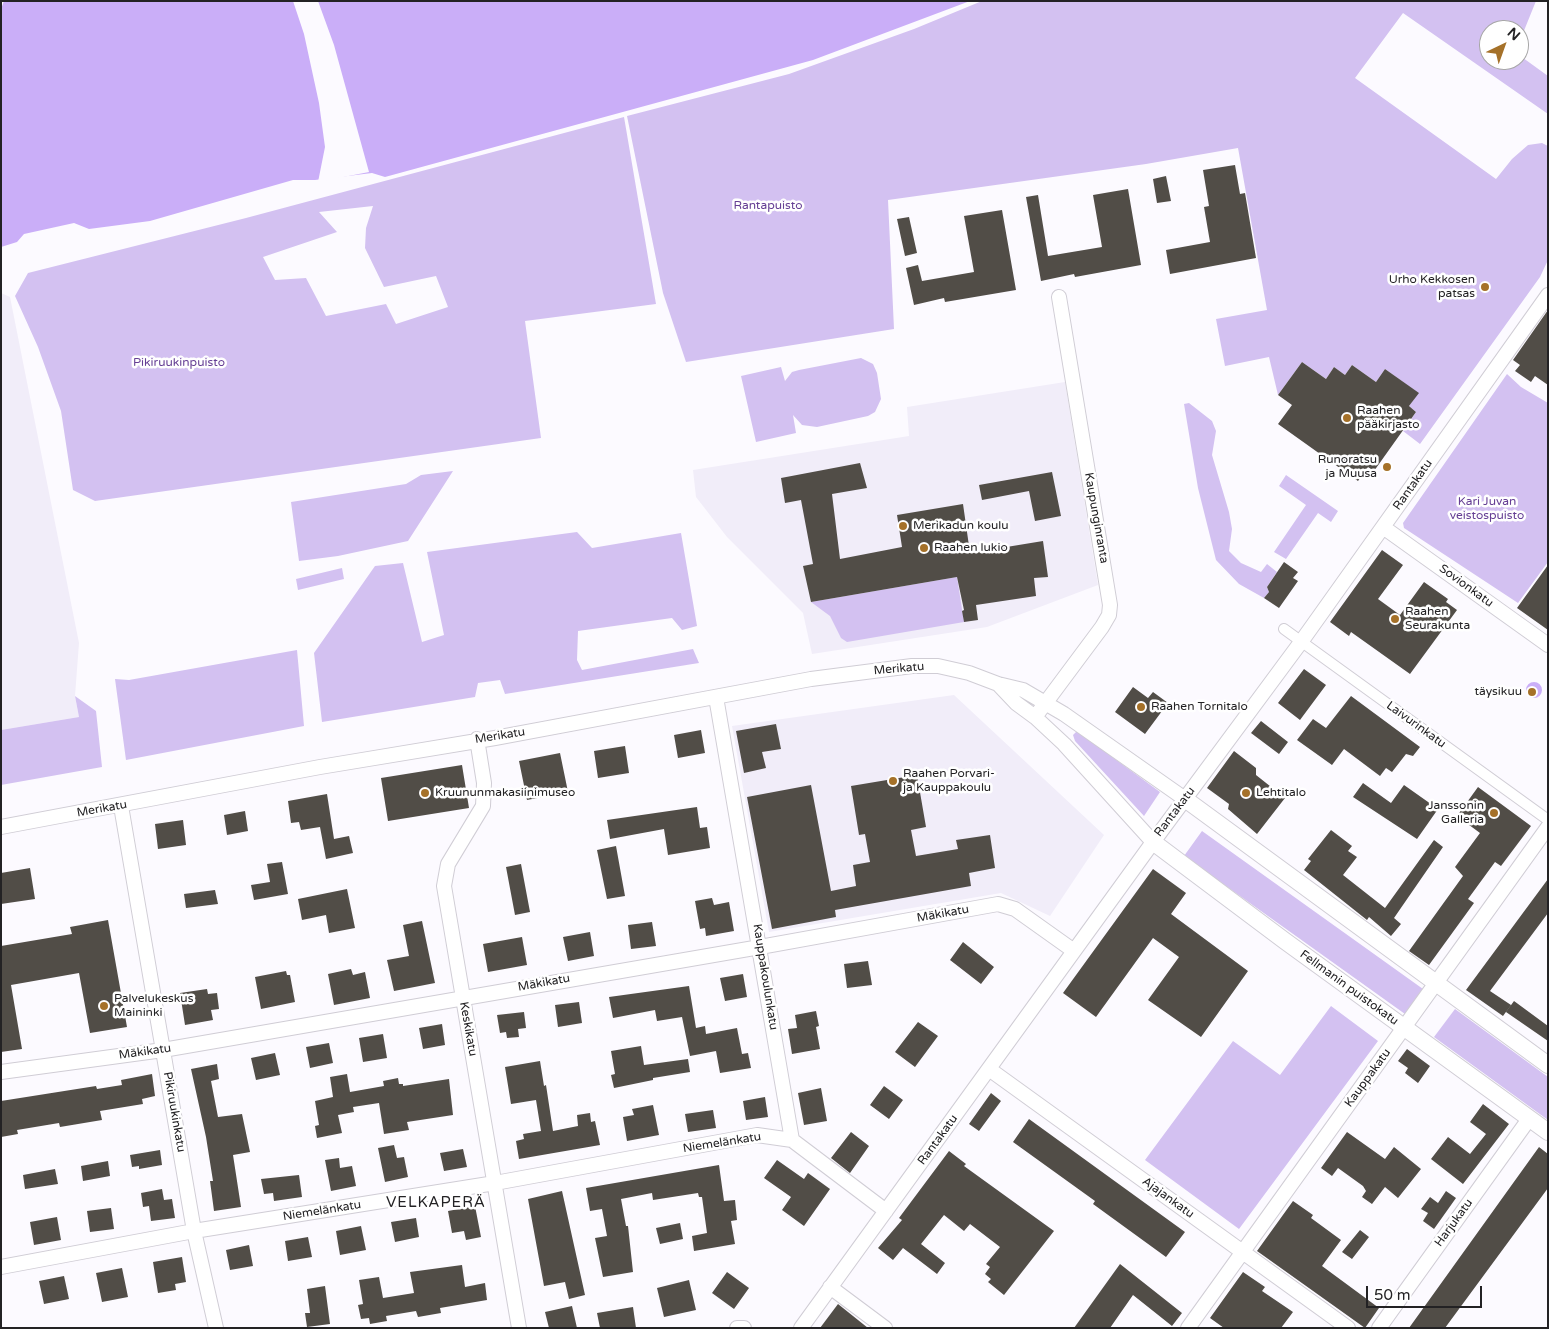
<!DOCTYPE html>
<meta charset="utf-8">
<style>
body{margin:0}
#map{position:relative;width:1549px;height:1329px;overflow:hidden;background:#fcfaff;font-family:"Varela Round",sans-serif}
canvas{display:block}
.frame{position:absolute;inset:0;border:2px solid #232224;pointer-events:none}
.north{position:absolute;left:1479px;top:20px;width:50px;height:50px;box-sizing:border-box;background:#fff;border:1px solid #a7a7a7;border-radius:50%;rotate:42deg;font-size:14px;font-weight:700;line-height:20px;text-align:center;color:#232224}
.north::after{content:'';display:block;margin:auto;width:18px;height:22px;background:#a57129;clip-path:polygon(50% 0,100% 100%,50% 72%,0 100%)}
.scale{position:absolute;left:1366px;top:1286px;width:116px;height:22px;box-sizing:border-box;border:2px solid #232224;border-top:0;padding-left:6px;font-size:15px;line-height:18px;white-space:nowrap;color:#232224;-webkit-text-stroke:4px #fff;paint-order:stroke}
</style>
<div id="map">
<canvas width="1549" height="1329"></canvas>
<div class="frame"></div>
<div class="north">N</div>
<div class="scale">50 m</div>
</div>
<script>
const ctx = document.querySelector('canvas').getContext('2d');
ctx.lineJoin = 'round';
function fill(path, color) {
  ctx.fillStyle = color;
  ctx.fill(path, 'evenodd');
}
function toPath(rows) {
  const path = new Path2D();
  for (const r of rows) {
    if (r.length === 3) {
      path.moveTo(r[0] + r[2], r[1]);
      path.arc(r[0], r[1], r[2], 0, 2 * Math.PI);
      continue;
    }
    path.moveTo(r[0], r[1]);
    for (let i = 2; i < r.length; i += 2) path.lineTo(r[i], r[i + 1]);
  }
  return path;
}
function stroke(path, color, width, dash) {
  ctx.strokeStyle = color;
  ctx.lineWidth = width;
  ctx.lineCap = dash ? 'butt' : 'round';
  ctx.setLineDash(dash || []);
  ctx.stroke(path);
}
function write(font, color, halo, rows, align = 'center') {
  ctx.font = font + ' "Varela Round",sans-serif';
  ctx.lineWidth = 5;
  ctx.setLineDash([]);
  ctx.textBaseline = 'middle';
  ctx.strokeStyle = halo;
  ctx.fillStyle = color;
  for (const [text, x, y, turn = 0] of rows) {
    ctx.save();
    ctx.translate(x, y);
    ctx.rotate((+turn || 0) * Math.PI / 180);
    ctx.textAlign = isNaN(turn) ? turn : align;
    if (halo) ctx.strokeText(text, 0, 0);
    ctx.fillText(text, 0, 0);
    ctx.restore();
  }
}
fill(toPath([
 [1,293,10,297,79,643,75,696,79,717,1,730],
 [1065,382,1098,585,987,627,812,654,803,613,727,537,696,497,693,470,909,436,907,407],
 [954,695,1104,835,1050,916,1001,893,769,932,732,726]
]), '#f1edf9');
fill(toPath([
 [982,1,1536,1,1519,43,1519,30,1489,30,1489,60,1519,60,1519,55,1548,76,1548,114,1403,13,1355,78,1496,179,1512,159,1528,145,1542,143,1548,146,1548,260,1540,277,1420,444,1403,431,1416,412,1409,406,1418,393,1385,369,1376,382,1352,365,1345,375,1334,367,1326,379,1302,362,1278,395,1269,357,1225,366,1216,319,1267,310,1238,148,1146,164,888,200,894,329,686,362,663,293,627,116,789,74,914,29],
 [624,117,656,304,525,321,541,438,95,501,73,490,61,411,38,347,15,296,28,273,246,218],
 [373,206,366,228,365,248,384,287,436,276,448,307,396,324,386,304,326,316,306,278,275,280,263,257,337,232,319,212],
 [861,358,873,364,877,373,881,399,875,412,868,416,817,427,802,425,793,415,796,433,756,442,741,376,781,367,785,381,792,372,799,370],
 [1507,374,1521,387,1548,403,1548,562,1518,603,1404,528,1403,523],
 [1189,403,1212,421,1216,431,1212,455,1229,512,1232,529,1229,551,1241,563,1261,572,1267,564,1277,572,1267,587,1269,592,1264,598,1239,584,1216,560,1198,488,1184,404],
 [453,471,408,541,338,556,299,561,291,502,406,484,421,475],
 [1286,475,1338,511,1331,522,1318,513,1286,559,1274,552,1306,505,1279,486],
 [577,532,592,548,681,533,697,626,682,630,672,618,578,631,577,660,582,670,693,649,699,663,505,694,500,680,478,683,475,697,322,722,314,653,375,566,403,563,422,642,444,635,427,552],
 [342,568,344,579,298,590,296,579],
 [957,577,964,622,847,642,841,638,830,616,811,602],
 [297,650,304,726,126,760,115,679,129,680],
 [75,696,96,711,102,767,1,785,1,730,79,717],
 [1077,731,1160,792,1144,816,1075,741,1073,735],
 [1202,831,1423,989,1405,1014,1184,856],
 [1331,1006,1378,1041,1239,1229,1145,1160,1233,1041,1280,1075],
 [1455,1009,1548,1077,1548,1120,1434,1037]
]), '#d3c1f1');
fill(toPath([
 [4,1,970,1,813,60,385,177,372,173,315,180,293,180,150,221,89,229,74,223,24,234,17,242,1,247,1,9],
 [1534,690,8]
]), '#caaef8');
fill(toPath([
 [293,1,318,1,334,45,369,172,318,182,325,147,319,103,304,34]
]), '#fcfaff');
fill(toPath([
 [1235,165,1240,194,1245,193,1256,258,1170,274,1166,250,1210,242,1204,207,1209,206,1203,170],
 [1166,176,1171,201,1157,203,1153,179],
 [1128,189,1141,265,1075,277,1074,274,1041,281,1026,197,1038,195,1048,256,1102,247,1093,195],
 [1002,210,1016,290,945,302,944,298,914,305,906,268,918,265,922,281,974,272,964,216],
 [909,217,917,253,905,256,897,219],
 [1548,310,1548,385,1535,376,1531,382,1515,371,1520,365,1513,360],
 [1302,362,1326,379,1334,367,1345,375,1352,365,1376,382,1385,369,1419,393,1409,406,1416,412,1374,471,1368,467,1358,481,1278,424,1292,405,1278,395],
 [860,463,867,488,832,494,840,559,902,547,897,515,963,504,970,553,1043,541,1048,577,1034,578,1036,596,976,605,978,620,964,622,962,611,964,610,957,577,811,602,803,566,813,564,801,500,785,503,781,478],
 [1052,472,1061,516,1035,521,1029,491,982,500,979,485],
 [1382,550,1403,565,1378,599,1400,615,1424,582,1448,599,1446,602,1457,610,1410,674,1351,632,1349,636,1330,622],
 [1284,562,1298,572,1293,578,1298,581,1279,608,1264,598,1269,592,1267,587],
 [1548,565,1548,630,1517,608],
 [1304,669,1326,685,1300,720,1278,703],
 [1133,687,1148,698,1153,692,1168,703,1145,734,1115,712],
 [1351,696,1420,747,1413,756,1406,754,1392,772,1386,768,1380,776,1344,749,1332,765,1297,740,1313,719,1326,728],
 [1261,721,1288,742,1279,754,1251,733],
 [776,724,781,749,762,752,766,768,744,773,736,731],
 [701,730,705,753,678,758,674,735],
 [625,746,629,773,598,778,594,751],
 [1234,751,1256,768,1256,775,1285,798,1257,834,1228,809,1229,804,1207,788],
 [560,753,568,792,527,800,519,761],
 [462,765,469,808,388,821,381,778],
 [917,775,926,827,911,830,916,856,958,849,956,840,990,835,995,868,969,873,971,886,835,910,836,917,772,929,747,797,811,785,831,891,856,886,853,865,870,862,865,834,859,835,851,786],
 [1363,783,1391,803,1404,785,1438,809,1417,839,1353,797],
 [1478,787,1531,826,1501,866,1495,862,1468,899,1474,903,1429,965,1409,951,1463,876,1455,867,1480,833,1457,816],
 [327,794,334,839,349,836,353,853,326,859,320,827,301,830,299,822,291,823,288,801],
 [697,807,700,828,707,827,710,848,668,855,664,829,610,839,607,820],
 [245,811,248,831,227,835,224,815],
 [183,820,186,845,158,849,155,824],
 [1331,830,1352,846,1348,851,1357,857,1343,875,1385,908,1434,840,1443,847,1394,918,1401,924,1391,936,1369,917,1367,920,1304,870,1311,861,1308,859],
 [616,846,625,896,607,899,597,850],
 [282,862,288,894,254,900,251,885,270,882,267,864],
 [521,864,530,912,515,915,506,867],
 [30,868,35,899,1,904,1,873],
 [1153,869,1186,893,1171,914,1248,971,1201,1037,1148,1000,1179,957,1153,938,1096,1017,1063,993],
 [1548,879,1548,913,1490,991,1511,1005,1503,1016,1466,990],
 [347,889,355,928,329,933,326,915,302,920,298,899],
 [215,890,218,904,186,908,184,894],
 [712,898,714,905,729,902,734,931,706,936,705,928,700,929,695,901],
 [108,920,127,1027,90,1033,79,973,11,985,22,1049,1,1052,1,946,72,934,70,927],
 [422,921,435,983,394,991,387,960,409,956,403,925],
 [652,922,656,946,631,949,628,925],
 [590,932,594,956,568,961,563,937],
 [522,937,527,965,488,972,483,944],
 [963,942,994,967,981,984,950,960],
 [868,961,872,985,847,988,844,964],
 [351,969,353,975,365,972,370,998,334,1005,328,974],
 [286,971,287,975,290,975,295,1002,261,1009,255,977],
 [743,974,747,997,725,1001,720,978],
 [689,986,696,1028,705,1026,706,1034,737,1028,742,1054,748,1053,751,1068,720,1073,716,1051,690,1056,682,1017,657,1021,655,1010,613,1018,609,997],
 [207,989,208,994,217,993,219,1009,211,1010,213,1020,185,1025,180,993],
 [1514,1001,1548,1026,1548,1041,1506,1012],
 [579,1002,582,1023,558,1027,555,1005],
 [816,1011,819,1026,816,1027,820,1049,792,1054,788,1029,797,1028,795,1015],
 [524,1012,526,1028,518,1029,519,1037,507,1038,506,1032,500,1033,497,1015],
 [918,1022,938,1036,915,1067,895,1052],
 [442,1024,445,1045,423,1049,419,1028],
 [383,1034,387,1058,363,1062,359,1038],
 [329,1043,333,1063,310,1068,306,1047],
 [641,1046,644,1065,688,1059,690,1072,653,1078,653,1080,614,1088,611,1075,615,1074,611,1051],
 [1407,1049,1430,1066,1418,1083,1405,1073,1408,1068,1398,1061],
 [275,1053,280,1075,256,1080,251,1058],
 [540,1061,544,1086,546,1085,553,1131,578,1126,577,1115,590,1113,591,1122,595,1121,600,1145,519,1159,516,1141,524,1139,523,1134,541,1131,536,1100,511,1104,505,1067],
 [217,1064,219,1079,211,1081,218,1117,242,1114,250,1152,233,1155,241,1207,214,1211,210,1181,213,1181,206,1137,191,1069],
 [152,1074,155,1096,142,1099,143,1104,100,1111,102,1120,60,1127,59,1123,17,1130,18,1134,1,1137,1,1101,96,1086,97,1089,122,1085,121,1080],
 [347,1074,350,1092,384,1086,383,1081,398,1078,399,1084,403,1084,403,1086,449,1079,453,1115,407,1122,409,1130,384,1134,379,1103,353,1107,354,1112,338,1115,342,1133,317,1138,315,1126,319,1125,315,1101,333,1097,330,1077],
 [884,1086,903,1100,889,1119,870,1105],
 [821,1088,827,1121,804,1125,798,1093],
 [991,1093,1001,1101,979,1131,969,1124],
 [765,1097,768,1117,746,1120,743,1101],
 [1483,1104,1509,1124,1463,1184,1431,1159,1448,1137,1470,1154,1486,1134,1470,1122],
 [653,1105,659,1135,627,1141,623,1117,634,1115,632,1109],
 [713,1110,716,1128,688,1132,685,1114],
 [1029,1119,1185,1232,1166,1257,1093,1204,1095,1201,1013,1142],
 [851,1132,869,1146,850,1173,831,1158],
 [1347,1132,1385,1159,1394,1147,1421,1169,1398,1198,1385,1187,1372,1204,1362,1197,1366,1191,1363,1186,1338,1168,1332,1176,1321,1168],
 [394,1145,397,1158,404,1157,408,1177,385,1182,378,1148],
 [1539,1147,1548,1154,1548,1188,1445,1328,1409,1328],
 [463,1149,467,1167,444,1171,440,1153],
 [160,1150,162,1165,139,1169,139,1166,132,1167,130,1155],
 [949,1151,966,1164,964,1166,1054,1231,1004,1295,988,1282,991,1279,985,1274,990,1267,986,1264,1000,1247,970,1224,964,1231,944,1215,921,1244,945,1263,937,1274,903,1248,893,1260,878,1248,902,1220,899,1218],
 [339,1158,340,1168,352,1166,356,1186,331,1191,325,1160],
 [777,1160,804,1179,808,1173,830,1189,804,1226,782,1210,791,1197,764,1178],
 [108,1161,110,1176,83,1181,81,1166],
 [719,1165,724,1201,735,1200,737,1220,731,1221,735,1244,694,1251,692,1236,707,1233,702,1197,699,1197,698,1193,653,1200,652,1193,621,1199,626,1226,628,1226,633,1272,603,1277,595,1238,607,1236,602,1209,590,1211,586,1188],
 [55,1169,58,1184,25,1189,23,1175],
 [299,1175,302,1197,274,1201,273,1193,264,1194,261,1179],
 [162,1189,164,1200,172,1199,175,1218,151,1221,149,1206,143,1207,141,1193],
 [562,1191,585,1295,569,1299,565,1282,544,1286,528,1199],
 [1446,1191,1456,1198,1434,1229,1423,1221,1428,1213,1421,1209,1430,1197,1438,1203],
 [1293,1201,1313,1215,1311,1218,1341,1240,1322,1266,1379,1308,1365,1328,1257,1251],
 [475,1206,481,1237,466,1240,464,1231,452,1233,448,1211],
 [111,1208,114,1229,90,1232,87,1211],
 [57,1217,61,1240,34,1245,30,1222],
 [416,1218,419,1237,395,1242,391,1222],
 [680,1223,683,1239,660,1244,656,1228],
 [361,1226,366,1250,340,1255,336,1231],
 [1360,1230,1369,1237,1352,1259,1342,1252],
 [308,1237,312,1257,288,1261,285,1241],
 [249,1245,253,1266,230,1270,226,1250],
 [182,1257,186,1282,175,1284,176,1290,158,1293,153,1262],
 [1120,1264,1182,1313,1172,1326,1133,1295,1110,1328,1074,1328],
 [462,1265,465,1287,485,1283,487,1300,440,1308,441,1313,418,1317,416,1311,386,1316,387,1321,370,1324,369,1318,361,1319,358,1305,363,1304,359,1280,379,1277,383,1298,414,1293,410,1272],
 [122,1268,128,1297,102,1302,96,1273],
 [727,1272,749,1288,734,1309,712,1293],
 [1243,1272,1265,1287,1262,1291,1293,1312,1281,1328,1224,1328,1210,1318],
 [64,1276,69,1299,44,1304,39,1281],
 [689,1280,696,1310,664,1317,657,1288],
 [325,1286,330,1324,307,1327,305,1313,310,1313,307,1289],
 [838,1304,868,1328,820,1328],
 [572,1306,577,1328,549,1328,545,1312],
 [633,1307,636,1328,600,1328,597,1313]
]), '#514d47');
const pedestrian = toPath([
 [1284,629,1548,820]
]);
const minor = toPath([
 [1383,527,1548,645],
 [998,684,1016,703,1035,717,1064,744,1153,842],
 [716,697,792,1140,886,1211],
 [1035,717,1102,627,1109,615,1110,605,1059,297],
 [477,739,484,783,483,806,448,864,444,886,519,1328],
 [121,806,194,1231,216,1328],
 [1,827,320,767,495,738,811,679,912,666,938,666,969,673,998,684,1023,690,1064,714,1185,799],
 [989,1069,1348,1328],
 [1,1072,163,1050,760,947,998,904,1015,909,1074,951],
 [1,1267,194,1231,495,1183,757,1135,792,1140],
 [830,1287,885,1328],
 [737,1328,744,1328],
 [801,1328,1153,842,1301,642,1548,295],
 [1188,1328,1548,827],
 [1379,1328,1529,1119]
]);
const tertiary = toPath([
 [1185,799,1548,1065],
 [1153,842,1285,941,1548,1132]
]);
stroke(pedestrian, '#d0cdd5', 12);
stroke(minor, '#d0cdd5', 16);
stroke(tertiary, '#d0cdd5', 18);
stroke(pedestrian, '#fff', 10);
stroke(minor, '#fff', 14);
stroke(tertiary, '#fff', 16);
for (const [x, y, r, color] of [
 [1485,287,5,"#a57129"],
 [1347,418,5,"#a57129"],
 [1387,467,5,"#a57129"],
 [903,526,5,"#a57129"],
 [924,548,5,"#a57129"],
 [1395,619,5,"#a57129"],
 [1532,692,5,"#a57129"],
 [1141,707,5,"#a57129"],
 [893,781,5,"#a57129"],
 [425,793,5,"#a57129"],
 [1246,793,5,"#a57129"],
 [1494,813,5,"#a57129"],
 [104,1006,5,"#a57129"]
]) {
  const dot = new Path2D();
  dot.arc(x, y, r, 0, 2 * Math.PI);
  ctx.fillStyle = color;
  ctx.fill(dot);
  stroke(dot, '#fff', 2);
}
write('12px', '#653e94', '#fff', [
 ["Rantapuisto",768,206],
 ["Pikiruukinpuisto",179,363],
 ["Kari Juvan",1487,502],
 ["veistospuisto",1487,516]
]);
write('12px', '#232224', '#fff', [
 ["Urho Kekkosen",1475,280,"right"],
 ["patsas",1475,294,"right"],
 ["Raahen",1357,411],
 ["pääkirjasto",1357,425],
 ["Runoratsu",1377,460,"right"],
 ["ja Muusa",1377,474,"right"],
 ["Merikadun koulu",913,526],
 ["Raahen lukio",934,548],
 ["Raahen",1405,612],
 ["Seurakunta",1405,626],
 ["täysikuu",1522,692,"right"],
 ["Raahen Tornitalo",1151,707],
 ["Raahen Porvari-",903,774],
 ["ja Kauppakoulu",903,788],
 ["Kruununmakasiinimuseo",435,793],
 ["Lehtitalo",1256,793],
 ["Janssonin",1484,806,"right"],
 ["Galleria",1484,820,"right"],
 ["Palvelukeskus",114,999],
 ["Maininki",114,1013]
], 'left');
write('12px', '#232224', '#fff', [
 ["Rantakatu",1413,485,-55],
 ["Kaupunginranta",1096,518,80],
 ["Sovionkatu",1466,586,36],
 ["Merikatu",899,669,-5],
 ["Laivurinkatu",1416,725,36],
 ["Merikatu",500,736,-9],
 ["Merikatu",102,809,-10],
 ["Rantakatu",1175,812,-53],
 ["Mäkikatu",943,914,-10],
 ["Kauppakoulunkatu",765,977,81],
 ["Mäkikatu",544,983,-10],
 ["Fellmanin puistokatu",1349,988,36],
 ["Keskikatu",468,1029,80],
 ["Mäkikatu",145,1052,-8],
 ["Kauppakatu",1368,1078,-54],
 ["Pikiruukinkatu",174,1112,80],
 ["Rantakatu",938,1140,-54],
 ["Niemelänkatu",722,1143,-9],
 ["Ajajankatu",1168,1198,36],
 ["Niemelänkatu",322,1211,-9],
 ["Harjukatu",1454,1223,-54]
]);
ctx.letterSpacing = '1px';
write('15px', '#232224', '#fff', [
 ["VELKAPERÄ",436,1203]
]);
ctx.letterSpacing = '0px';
</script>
